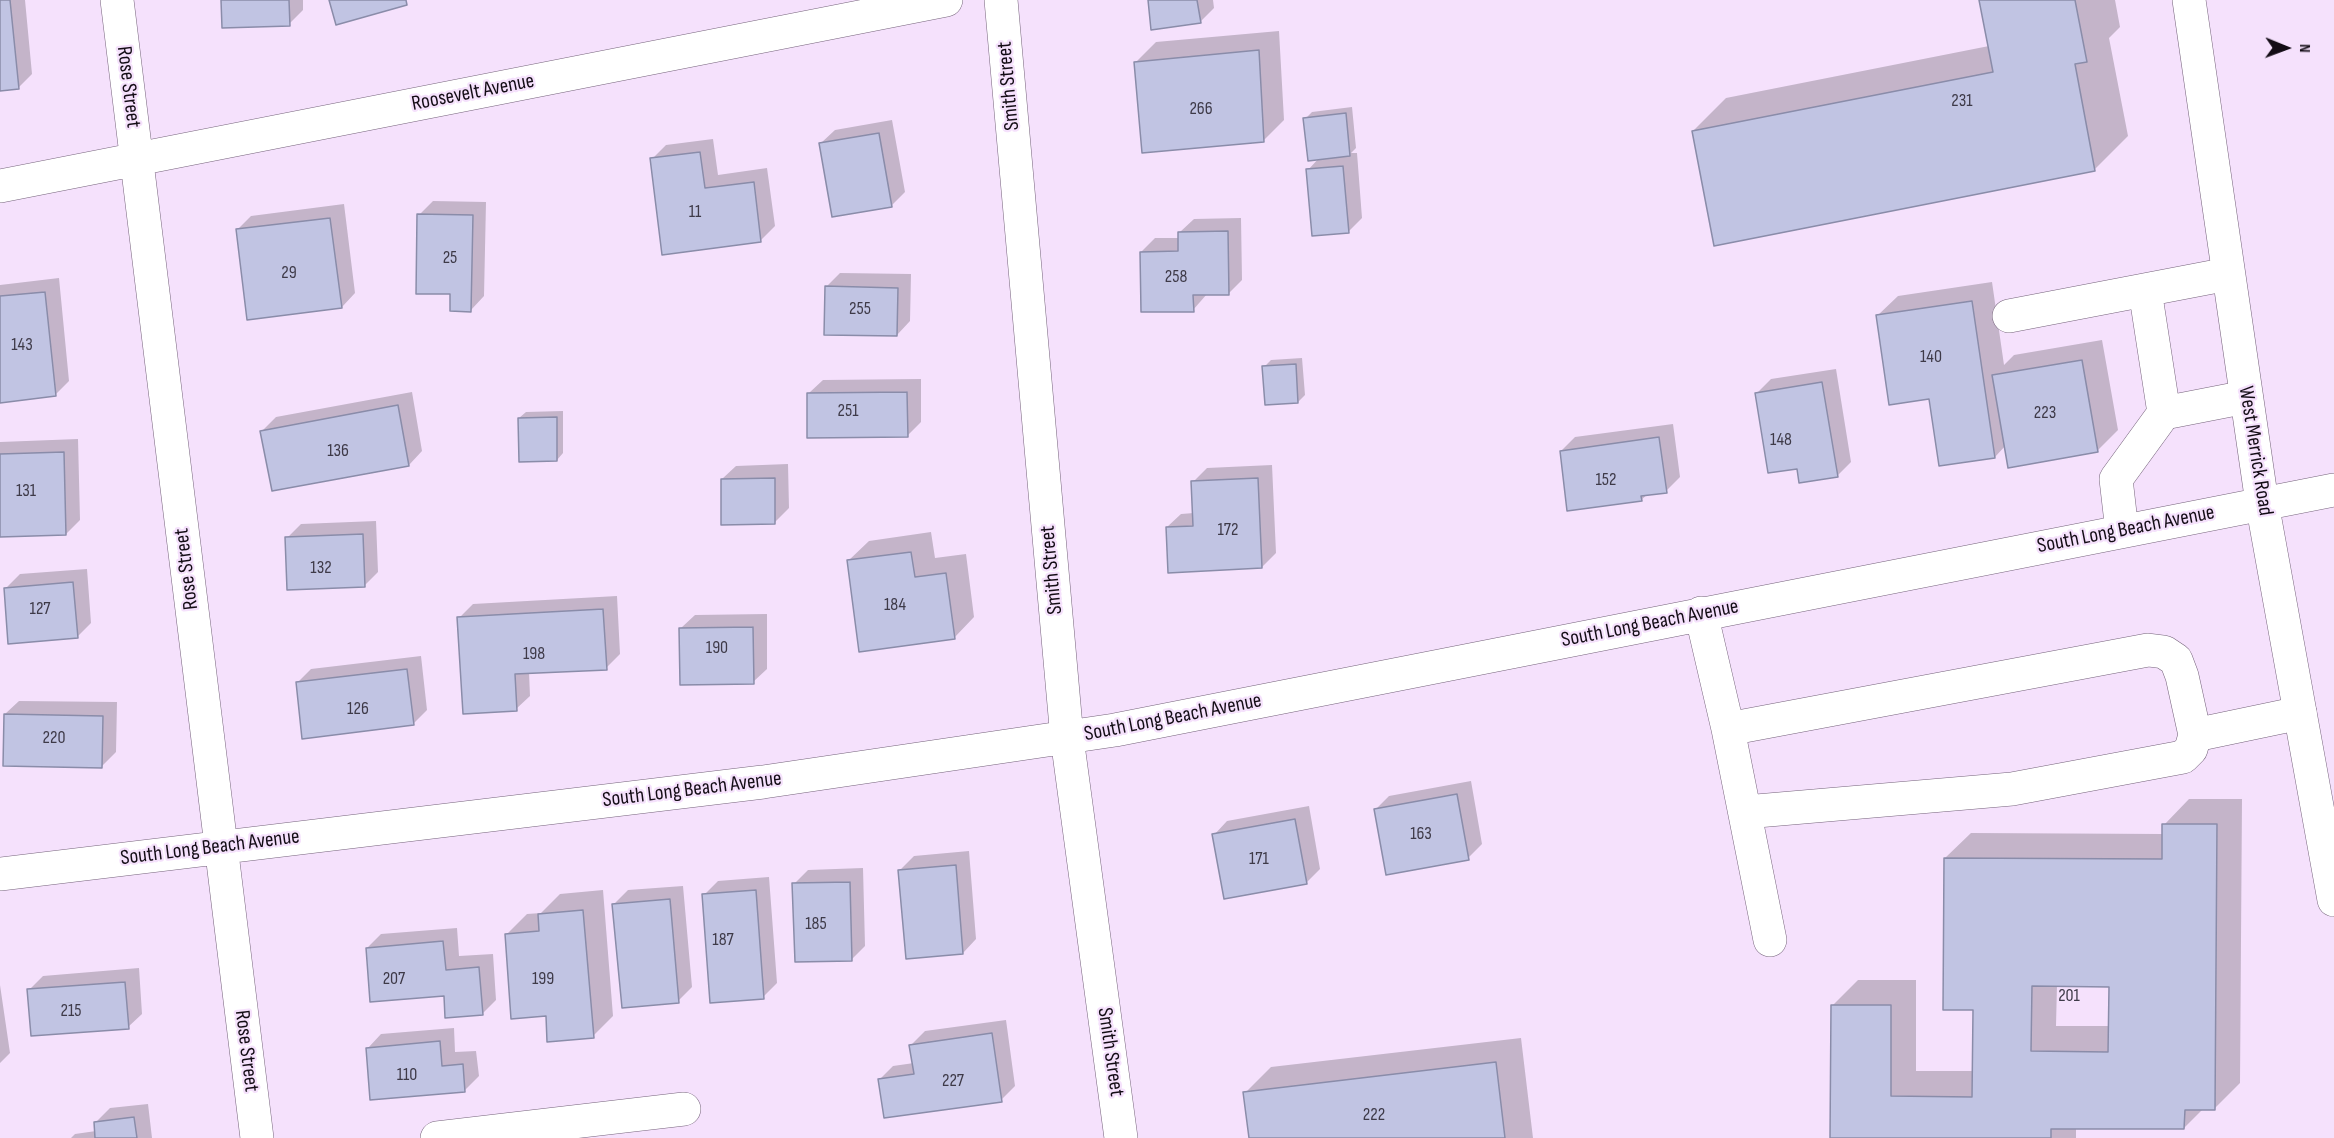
<!DOCTYPE html>
<style>
body{margin:0}
#map{position:relative;width:2334px;height:1138px;overflow:hidden;background:#f5e1fc;font-family:"Sofia Sans Condensed",sans-serif}
canvas{display:block}
.north{position:absolute;left:2256px;top:18px;width:60px;height:60px;-webkit-text-stroke:4px #f5e1fc;paint-order:stroke;rotate:91deg;font-size:16px;font-weight:700;line-height:24px;text-align:center;color:#130c15}
.north::after{content:'';display:block;margin:auto;width:21px;height:27px;background:#130c15;clip-path:polygon(50% 0,100% 100%,50% 72%,0 100%)}
</style>
<div id="map">
<canvas width="2334" height="1138"></canvas>
<div class="north">N</div>
</div>
<script>
const ctx = document.querySelector('canvas').getContext('2d');
ctx.lineJoin = 'round';
function fill(path, color) {
  ctx.fillStyle = color;
  ctx.fill(path, 'evenodd');
}
function toPath(rows) {
  const path = new Path2D();
  for (const r of rows) {
    path.moveTo(r[0], r[1]);
    for (let i = 2; i < r.length; i += 2) path.lineTo(r[i], r[i + 1]);
  }
  return path;
}
function stroke(path, color, width, dash) {
  ctx.strokeStyle = color;
  ctx.lineWidth = width;
  ctx.lineCap = dash ? 'butt' : 'round';
  ctx.setLineDash(dash || []);
  ctx.stroke(path);
}
function write(font, color, halo, rows, align = 'center') {
  ctx.font = font + ' "Sofia Sans Condensed",sans-serif';
  ctx.lineWidth = 4.5;
  ctx.setLineDash([]);
  ctx.textBaseline = 'middle';
  ctx.strokeStyle = halo;
  ctx.fillStyle = color;
  for (const [text, x, y, turn = 0] of rows) {
    ctx.save();
    ctx.translate(x, y);
    ctx.rotate((+turn || 0) * Math.PI / 180);
    ctx.textAlign = isNaN(turn) ? turn : align;
    if (halo) ctx.strokeText(text, 0, 0);
    ctx.fillText(text, 0, 0);
    ctx.restore();
  }
}
fill(toPath([
 [0,0,25,0,32,74,18,88,0,90],
 [223,0,303,0,303,10,289,24],
 [1149,0,1213,0,1214,8,1200,22],
 [1980,0,2115,0,2120,27,2109,38,2128,136,2095,169,1693,131,1726,98,1989,46],
 [1279,31,1284,120,1264,140,1135,63,1156,42],
 [1352,107,1356,148,1351,153,1357,153,1362,218,1348,232,1308,170,1319,158,1305,119,1312,112],
 [892,120,905,192,891,206,821,143,835,130],
 [713,139,718,175,767,168,775,226,761,240,652,159,666,145],
 [433,201,486,202,484,296,471,310,452,293,419,215],
 [344,204,355,293,342,307,237,230,251,216],
 [1241,218,1242,280,1228,294,1207,294,1193,310,1141,252,1155,238,1180,238,1180,232,1194,219],
 [840,273,911,274,910,321,897,335,826,287],
 [59,278,69,381,55,395,0,401,0,285],
 [1992,282,2004,365,2014,355,2102,340,2118,430,2098,450,2006,445,1995,457,1931,397,1877,316,1898,296],
 [1302,358,1305,395,1298,402,1264,367,1271,360],
 [1836,369,1851,462,1837,476,1798,467,1757,393,1771,379],
 [921,379,921,422,907,436,809,393,823,380],
 [412,392,422,451,409,465,262,431,276,417],
 [563,411,563,453,557,460,519,418,526,412],
 [1673,424,1680,477,1666,491,1648,494,1641,500,1561,451,1575,437],
 [78,439,80,520,66,534,0,535,0,442],
 [788,464,789,508,775,522,722,479,736,466],
 [1272,465,1276,553,1262,567,1167,527,1181,514,1194,513,1193,482,1207,468],
 [376,521,378,572,364,586,287,538,301,524],
 [931,532,935,558,966,554,974,617,954,638,848,561,869,541],
 [87,569,91,623,77,637,6,588,20,574],
 [617,596,620,654,606,668,529,672,530,696,516,709,459,618,473,604],
 [767,614,767,669,753,682,681,628,695,615],
 [421,656,427,710,413,724,297,683,311,669],
 [19,701,117,702,116,752,102,766,5,714],
 [1471,781,1482,844,1468,858,1375,810,1389,796],
 [2189,799,2242,799,2240,1083,2214,1109,2203,1109,2184,1128,2076,1127,2076,1138,1832,1138,1832,1006,1858,980,1916,980,1916,1071,1974,1071,1974,1008,1945,858,1971,833,2164,834,2164,825],
 [2057,985,2111,986,2110,1026,2056,1026],
 [1309,806,1320,869,1306,883,1214,835,1227,821],
 [969,851,976,939,963,953,900,870,914,856],
 [863,868,865,946,851,960,794,884,808,870],
 [769,877,777,983,763,997,704,895,718,881],
 [683,886,692,987,678,1001,614,904,628,890],
 [603,890,613,1016,593,1036,547,1015,506,935,527,914,541,913,560,894],
 [457,928,459,956,493,954,496,1000,482,1014,367,948,381,934],
 [139,968,142,1014,128,1027,29,990,43,976],
 [0,985,10,1053,0,1063],
 [1006,1020,1015,1086,1001,1100,879,1080,893,1066,914,1063,911,1045,925,1031],
 [454,1028,455,1052,476,1051,479,1076,465,1090,368,1048,381,1034],
 [1521,1038,1533,1138,1250,1138,1245,1093,1271,1067],
 [148,1104,152,1138,71,1138,75,1134,96,1131,96,1122,110,1108]
]), '#0003');
const building = toPath([
 [0,0,10,0,19,89,0,91,0,0],
 [221,0,289,0,290,26,222,28,221,0],
 [329,0,406,0,407,5,336,25,329,0],
 [1148,0,1197,0,1201,23,1151,30,1148,0],
 [1979,0,2075,0,2087,62,2075,64,2095,171,1714,246,1692,131,1993,72,1979,0],
 [1259,50,1264,142,1142,153,1134,62,1259,50],
 [1346,113,1350,156,1308,161,1303,118,1346,113],
 [879,133,892,207,832,217,819,143,879,133],
 [700,152,705,188,754,182,761,242,662,255,650,158,700,152],
 [1343,166,1349,233,1312,236,1306,169,1343,166],
 [417,214,473,215,471,312,450,311,450,294,416,294,417,214],
 [330,218,342,308,247,320,236,229,330,218],
 [1228,231,1229,295,1193,295,1194,312,1141,312,1140,252,1178,251,1178,232,1228,231],
 [825,286,898,288,897,336,824,335,825,286],
 [45,292,56,396,0,403,0,296,45,292],
 [1972,301,1995,458,1939,466,1929,399,1889,405,1876,315,1972,301],
 [2082,360,2098,452,2008,468,1992,375,2082,360],
 [1296,364,1298,403,1265,405,1262,366,1296,364],
 [1822,382,1838,477,1799,483,1797,469,1768,473,1755,393,1822,382],
 [907,392,908,437,807,438,807,393,907,392],
 [398,405,409,466,272,491,260,431,398,405],
 [557,417,557,461,519,462,518,418,557,417],
 [1659,437,1667,493,1641,496,1642,501,1567,511,1560,451,1659,437],
 [64,452,66,535,0,537,0,454,64,452],
 [775,478,775,524,721,525,721,479,775,478],
 [1258,478,1262,568,1168,573,1166,527,1193,526,1191,481,1258,478],
 [363,534,365,587,287,590,285,537,363,534],
 [911,552,915,577,946,573,955,639,859,652,847,560,911,552],
 [73,582,78,638,8,644,4,588,73,582],
 [603,609,607,670,515,674,517,711,463,714,457,617,603,609],
 [753,627,754,684,680,685,679,628,753,627],
 [407,669,414,725,302,739,296,682,407,669],
 [4,714,103,716,102,768,3,766,4,714],
 [1457,794,1469,860,1386,875,1374,809,1457,794],
 [1295,819,1307,884,1224,899,1212,834,1295,819],
 [2162,824,2217,824,2215,1110,2185,1110,2184,1129,2051,1129,2051,1138,1830,1138,1831,1005,1891,1005,1891,1096,1972,1097,1973,1010,1943,1010,1944,858,2162,859,2162,824],
 [2032,986,2109,987,2108,1052,2031,1051,2032,986],
 [956,865,963,954,906,959,898,870,956,865],
 [850,882,852,961,795,962,792,883,850,882],
 [756,890,764,999,710,1003,702,894,756,890],
 [670,899,679,1003,622,1008,612,904,670,899],
 [583,910,594,1038,547,1042,546,1016,511,1019,505,934,539,931,538,914,583,910],
 [443,941,446,970,479,967,483,1015,445,1018,444,996,370,1002,366,948,443,941],
 [125,982,129,1029,31,1036,27,989,125,982],
 [992,1033,1002,1102,884,1118,878,1079,914,1074,909,1045,992,1033],
 [440,1041,442,1066,463,1064,465,1092,370,1100,366,1048,440,1041],
 [1496,1062,1505,1138,1249,1138,1243,1092,1496,1062],
 [134,1117,137,1138,95,1138,94,1122,134,1117]
]);
fill(building, '#c1c4e3');
stroke(building, '#8a8ca9', 1.5);
const minor = toPath([
 [117,0,257,1138],
 [1001,0,1067,738,1121,1138],
 [0,186,946,0],
 [2145,290,2164,413],
 [2009,316,2228,274],
 [2122,531,2116,479,2164,413,2246,397],
 [1701,613,1728,729,1770,940],
 [1728,729,2148,650,2164,652,2176,660,2182,676,2195,735,2191,749,2183,757,2012,789,1745,812],
 [2195,735,2300,713],
 [0,874,763,782,1115,730,2334,490],
 [437,1138,684,1109]
]);
const major = toPath([
 [2189,0,2262,503,2334,900]
]);
stroke(minor, '#75637b', 34);
stroke(major, '#75637b', 34);
stroke(minor, '#fff', 33);
stroke(major, '#fff', 33);
write('18px', '#3e3a48', null, [
 ["231",1962,101],
 ["266",1201,109],
 ["11",695,212],
 ["25",450,258],
 ["29",289,273],
 ["258",1176,277],
 ["255",860,309],
 ["143",22,345],
 ["140",1931,357],
 ["251",848,411],
 ["223",2045,413],
 ["148",1781,440],
 ["136",338,451],
 ["152",1606,480],
 ["131",26,491],
 ["172",1228,530],
 ["132",321,568],
 ["184",895,605],
 ["127",40,609],
 ["190",717,648],
 ["198",534,654],
 ["126",358,709],
 ["220",54,738],
 ["163",1421,834],
 ["171",1259,859],
 ["185",816,924],
 ["187",723,940],
 ["207",394,979],
 ["199",543,979],
 ["201",2069,996],
 ["215",71,1011],
 ["110",407,1075],
 ["227",953,1081],
 ["222",1374,1115]
]);
write('21px', '#130c15', '#f5e1fc', [
 ["Smith Street",1009,86,-95],
 ["Rose Street",128,87,83],
 ["Roosevelt Avenue",473,93,-11],
 ["West Merrick Road",2255,451,81],
 ["South Long Beach Avenue",2126,530,-11],
 ["Rose Street",187,569,-97],
 ["Smith Street",1052,570,-95],
 ["South Long Beach Avenue",1650,624,-11],
 ["South Long Beach Avenue",1173,718,-11],
 ["South Long Beach Avenue",692,790,-7],
 ["South Long Beach Avenue",210,848,-7],
 ["Rose Street",246,1051,83],
 ["Smith Street",1110,1052,82]
]);
</script>
